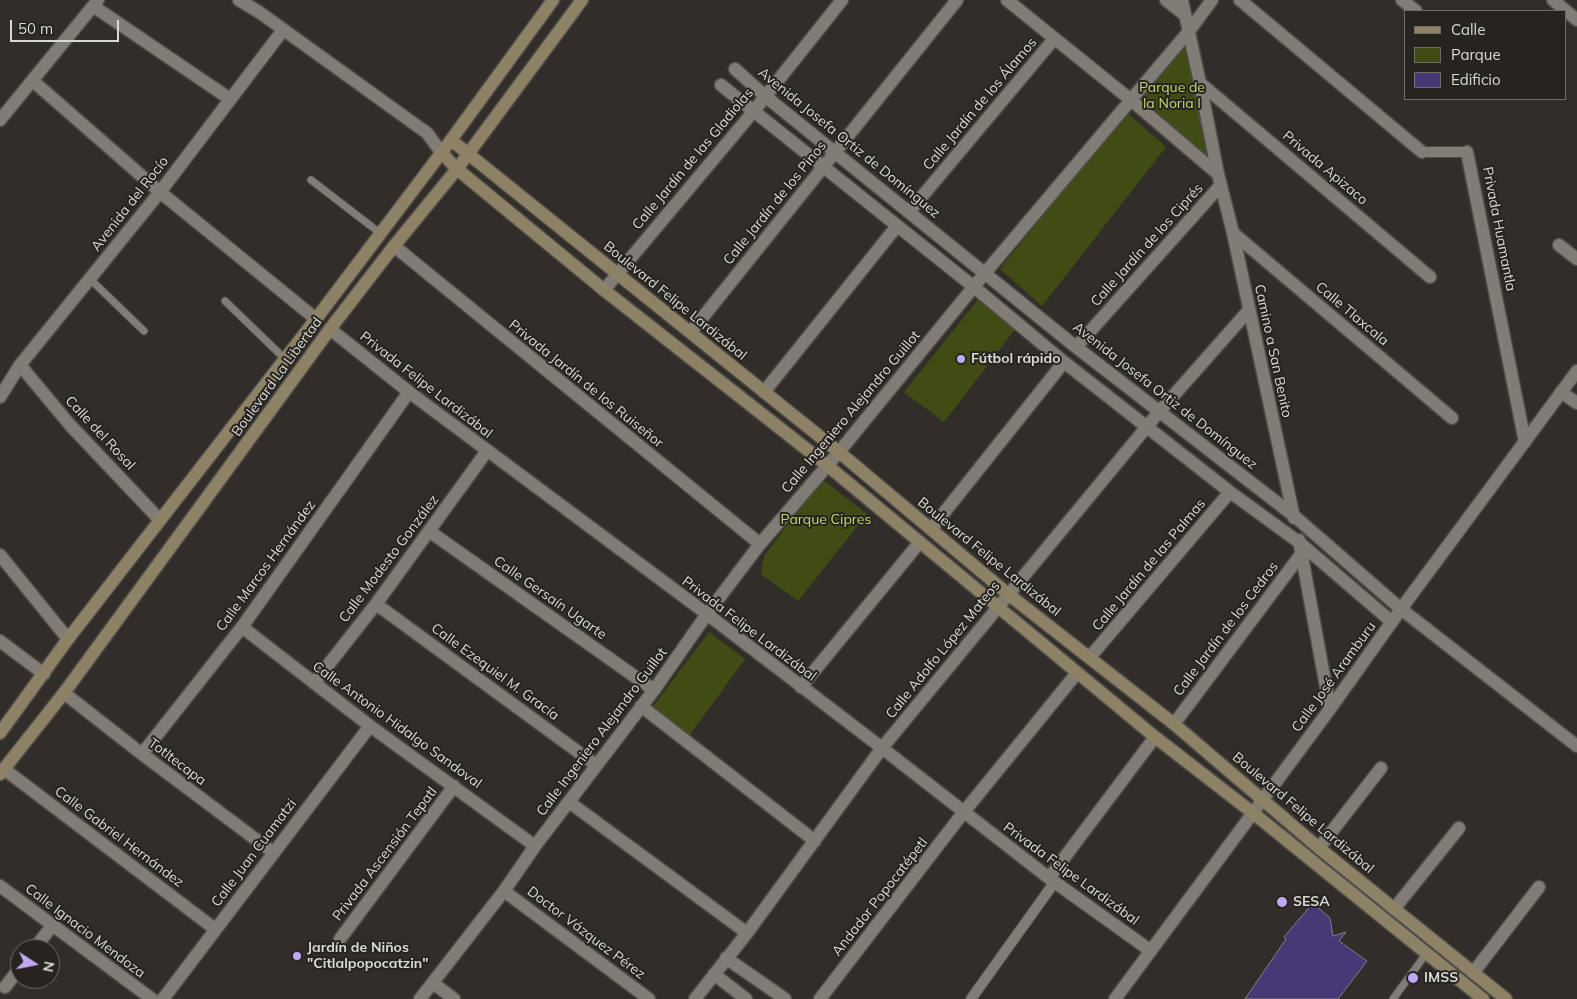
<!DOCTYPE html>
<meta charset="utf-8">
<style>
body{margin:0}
#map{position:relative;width:1577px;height:999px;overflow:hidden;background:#312e29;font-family:Mulish,sans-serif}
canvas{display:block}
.legend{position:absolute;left:1404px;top:10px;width:162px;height:90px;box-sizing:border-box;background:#27241f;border:1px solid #6f6c68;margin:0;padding:6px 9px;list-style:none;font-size:15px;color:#dad8d5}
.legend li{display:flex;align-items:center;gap:10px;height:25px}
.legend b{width:25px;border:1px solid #6f6c68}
.north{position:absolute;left:10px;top:939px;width:50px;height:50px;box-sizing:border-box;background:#27241f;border:1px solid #6f6c68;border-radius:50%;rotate:101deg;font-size:14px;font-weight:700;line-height:20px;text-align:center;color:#dad8d5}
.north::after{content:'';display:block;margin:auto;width:18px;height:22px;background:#bfa8f4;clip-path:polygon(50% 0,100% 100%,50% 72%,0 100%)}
.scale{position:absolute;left:10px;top:20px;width:109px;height:22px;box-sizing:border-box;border:2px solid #dad8d5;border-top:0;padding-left:6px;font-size:15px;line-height:18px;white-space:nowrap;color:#dad8d5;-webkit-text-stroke:4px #27241f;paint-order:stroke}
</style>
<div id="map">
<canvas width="1577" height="999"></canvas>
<ul class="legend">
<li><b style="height:6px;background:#8d8265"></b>Calle</li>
<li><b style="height:14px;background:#414c14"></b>Parque</li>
<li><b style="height:14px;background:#483976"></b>Edificio</li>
</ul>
<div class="north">N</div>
<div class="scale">50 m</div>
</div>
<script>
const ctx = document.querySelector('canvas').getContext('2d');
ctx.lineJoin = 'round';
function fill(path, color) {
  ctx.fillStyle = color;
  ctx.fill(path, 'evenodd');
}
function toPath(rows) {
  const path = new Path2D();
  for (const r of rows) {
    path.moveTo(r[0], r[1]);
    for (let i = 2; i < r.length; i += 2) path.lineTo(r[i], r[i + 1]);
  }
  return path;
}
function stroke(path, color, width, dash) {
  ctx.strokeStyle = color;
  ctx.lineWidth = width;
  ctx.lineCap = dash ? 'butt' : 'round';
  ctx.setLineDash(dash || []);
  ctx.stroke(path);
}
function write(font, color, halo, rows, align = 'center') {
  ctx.font = font + ' Mulish,sans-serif';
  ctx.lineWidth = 4;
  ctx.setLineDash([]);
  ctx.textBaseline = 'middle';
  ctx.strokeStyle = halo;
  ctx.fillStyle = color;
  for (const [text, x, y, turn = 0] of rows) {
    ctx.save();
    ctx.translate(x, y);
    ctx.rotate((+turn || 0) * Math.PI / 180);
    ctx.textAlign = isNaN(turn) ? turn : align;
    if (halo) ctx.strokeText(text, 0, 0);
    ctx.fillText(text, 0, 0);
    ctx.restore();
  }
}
fill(toPath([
 [1184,44,1195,95,1209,162,1142,97],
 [1126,112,1166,147,1042,306,1000,269],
 [980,297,1016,328,944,422,904,392],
 [822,479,867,514,798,601,761,574,764,556],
 [709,632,745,659,689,736,651,709]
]), '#414c14');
const building = toPath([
 [1313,903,1330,918,1333,936,1346,932,1339,941,1367,961,1338,999,1245,999,1286,939,1284,937,1313,903]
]);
fill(building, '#483976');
stroke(building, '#807f86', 1);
const service = toPath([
 [311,180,380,233],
 [90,279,144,331],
 [225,301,285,359],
 [1393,999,1426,954]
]);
const pedestrian = toPath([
 [1422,152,1467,152],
 [971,999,1054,883]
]);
const minor = toPath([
 [239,0,259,12,427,133,441,152],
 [1007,0,1131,100,1218,174],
 [1166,0,1185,15],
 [1182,0,1200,83,1218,174,1233,233,1294,518],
 [1240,0,1422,152],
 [1402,0,1416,11],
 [1553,0,1577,20],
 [93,6,230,99],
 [735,69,765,96,1076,347,1293,515,1401,609,1577,746],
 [33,81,160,192,316,319],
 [1200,83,1430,277],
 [721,85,974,287,1064,362,1230,492,1300,543,1392,622],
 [0,120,98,0],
 [1467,152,1525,442],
 [909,212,1054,39],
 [1233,233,1452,418],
 [1559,245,1577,259],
 [394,246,760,544],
 [604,290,753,112,842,0],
 [330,329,409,392,707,614,882,748,1049,878,1151,951],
 [691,332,957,0],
 [1076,347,1221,185],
 [20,365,70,425,160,520],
 [764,392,897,226],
 [1561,392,1577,403],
 [0,397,20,365,160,192,283,30],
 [931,529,1064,362],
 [429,531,654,690],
 [1299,540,1330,709],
 [0,555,68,639],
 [376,604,596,765],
 [242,627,370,726,535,846],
 [0,641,44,674],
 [1090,657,1230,492],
 [314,683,376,604,487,451],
 [801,687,920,542],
 [64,693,142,754,274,853],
 [641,706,815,841],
 [1174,724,1302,553],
 [142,754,242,627,409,392],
 [4,769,215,929],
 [569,802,747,933],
 [1319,848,1381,768],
 [1049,878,1155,737],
 [0,886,152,999],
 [504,891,649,999],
 [1394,909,1459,828],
 [340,939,454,786],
 [34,949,52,926],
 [726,958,785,999],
 [1473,973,1539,887],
 [714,974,746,999],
 [433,983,454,999],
 [5,987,20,968],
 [163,999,370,726],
 [420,999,504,891,535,846,654,690,707,614,760,544,839,452,985,273,1189,31,1212,0],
 [695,999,747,933,882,748,1159,412,1249,310],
 [820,999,963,813,1077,673],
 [1115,999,1330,709,1401,609,1577,371]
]);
const secondary = toPath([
 [451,140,839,452,1008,594,1174,724,1319,848,1506,999],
 [441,152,457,169,604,290,828,466,1155,737,1253,813,1483,999],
 [0,733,68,639,316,319,451,140,553,0],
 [0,774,64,693,330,329,394,246,457,169,582,0]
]);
stroke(service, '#4f4c49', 9);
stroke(pedestrian, '#4f4c49', 12);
stroke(minor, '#4f4c49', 15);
stroke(secondary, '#4f4c49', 15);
stroke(service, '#807c76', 7);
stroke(pedestrian, '#807c76', 10);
stroke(minor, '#807c76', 12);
stroke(secondary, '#8d8265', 12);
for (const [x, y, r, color] of [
 [961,359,5,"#bfa8f4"],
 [1282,902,6,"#bfa8f4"],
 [297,956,5,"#bfa8f4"],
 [1413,978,6,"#bfa8f4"]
]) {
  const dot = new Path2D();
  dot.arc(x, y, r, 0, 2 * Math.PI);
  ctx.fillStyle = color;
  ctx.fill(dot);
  stroke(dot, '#27241f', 2);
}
write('14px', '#c2d871', '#27241f', [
 ["Parque de",1172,88],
 ["la Noria I",1172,104],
 ["Parque Cipres",826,520]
]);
write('14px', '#dad8d5', '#27241f', [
 ["Calle Jardín de los Álamos",980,104,-50],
 ["Avenida Josefa Ortiz de Domínguez",849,143,39],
 ["Calle Jardín de las Gladiolas",693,159,-50],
 ["Privada Apizaco",1325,168,40],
 ["Calle Jardín de los Pinos",775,203,-51],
 ["Avenida del Rocío",130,204,-52],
 ["Privada Huamantla",1499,229,79],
 ["Calle Jardín de los Ciprés",1147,245,-48],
 ["Boulevard Felipe Lardizábal",675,301,39],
 ["Calle Tlaxcala",1352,314,40],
 ["Camino a San Benito",1273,351,78],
 ["Boulevard La Libertad",277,377,-54],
 ["Privada Jardín de los Ruiseñor",586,384,39],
 ["Privada Felipe Lardizábal",426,385,38],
 ["Avenida Josefa Ortiz de Domínguez",1165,396,38],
 ["Calle Ingeniero Alejandro Guillot",851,412,-50],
 ["Calle del Rosal",100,433,47],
 ["Boulevard Felipe Lardizábal",989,557,39],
 ["Calle Modesto González",389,559,-53],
 ["Calle Jardín de las Palmas",1149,565,-50],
 ["Calle Marcos Hernández",266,566,-54],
 ["Calle Gersaín Ugarte",550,598,35],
 ["Privada Felipe Lardizábal",749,629,37],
 ["Calle Jardín de los Cedros",1226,629,-53],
 ["Calle Adolfo López Mateos",943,650,-51],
 ["Calle Ezequiel M. Gracía",495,672,36],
 ["Calle José Aramburu",1334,677,-54],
 ["Calle Antonio Hidalgo Sandoval",397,725,36],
 ["Calle Ingeniero Alejandro Guillot",602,732,-53],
 ["Totltecapa",177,762,37],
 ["Boulevard Felipe Lardizábal",1303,813,40],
 ["Calle Gabriel Hernández",119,837,37],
 ["Calle Juan Cuamatzi",254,853,-53],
 ["Privada Ascensión Tepatl",385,854,-53],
 ["Privada Felipe Lardizábal",1071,874,36],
 ["Andador Popocatépetl",880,897,-52],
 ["Calle Ignacio Mendoza",85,931,37],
 ["Doctor Vázquez Pérez",586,933,37]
]);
write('bold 14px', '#dad8d5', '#27241f', [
 ["Fútbol rápido",971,359],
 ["SESA",1293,902],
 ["Jardín de Niños",307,948],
 ["\"Citlalpopocatzin\"",307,964],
 ["IMSS",1424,978]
], 'left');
</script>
